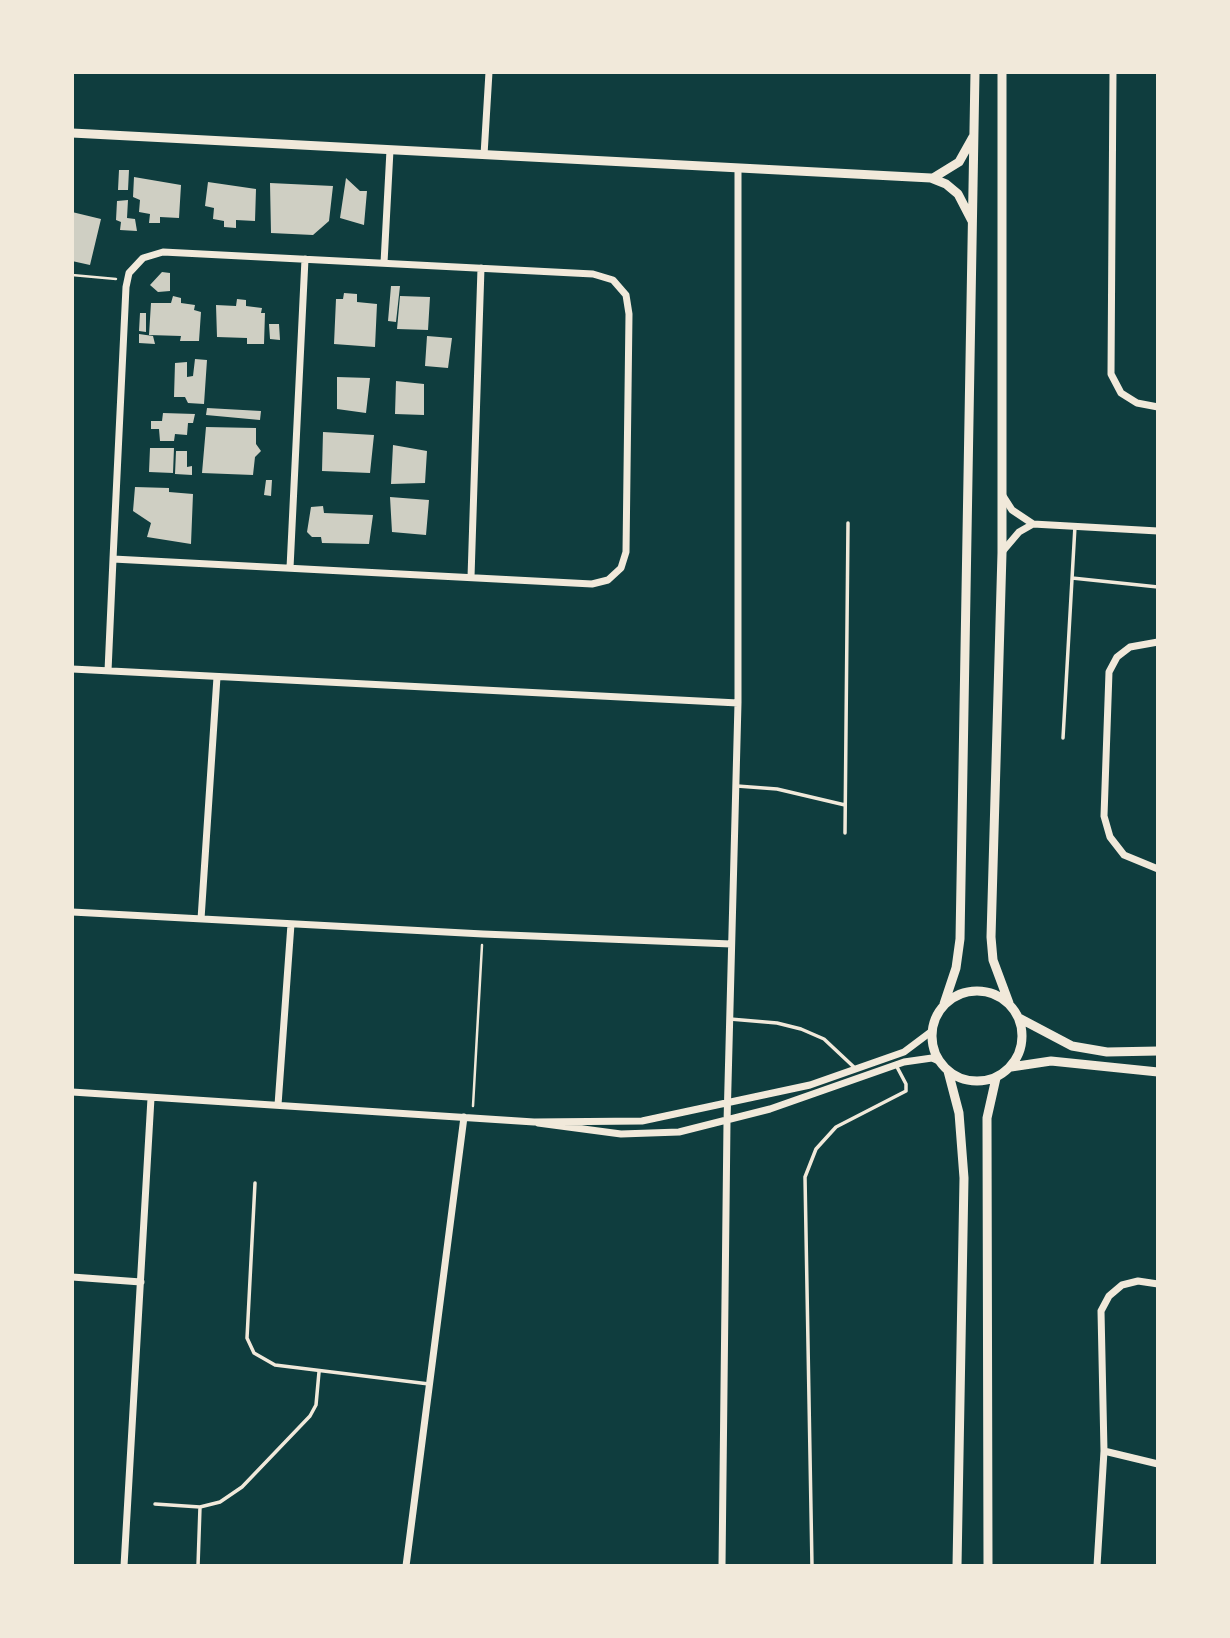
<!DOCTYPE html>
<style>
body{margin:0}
#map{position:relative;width:1230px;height:1638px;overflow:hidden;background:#0f3d3e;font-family:Rubik,sans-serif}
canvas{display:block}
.frame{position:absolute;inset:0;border:74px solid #f1e9da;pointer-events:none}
</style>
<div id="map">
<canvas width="1230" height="1638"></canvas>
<div class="frame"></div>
</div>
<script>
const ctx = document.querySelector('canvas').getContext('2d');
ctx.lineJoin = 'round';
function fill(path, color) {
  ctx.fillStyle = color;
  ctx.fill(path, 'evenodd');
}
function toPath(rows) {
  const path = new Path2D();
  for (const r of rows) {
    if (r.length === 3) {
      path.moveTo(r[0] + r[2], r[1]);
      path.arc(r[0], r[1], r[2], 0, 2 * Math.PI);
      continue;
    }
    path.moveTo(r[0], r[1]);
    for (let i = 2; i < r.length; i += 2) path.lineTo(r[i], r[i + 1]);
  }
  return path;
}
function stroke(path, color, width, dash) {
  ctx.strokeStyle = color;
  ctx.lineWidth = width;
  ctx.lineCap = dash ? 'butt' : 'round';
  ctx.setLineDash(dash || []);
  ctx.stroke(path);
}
fill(toPath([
 [119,170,129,170,128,190,118,190],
 [134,177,181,185,179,218,160,217,160,223,149,223,150,214,139,212,140,200,133,197],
 [346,178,360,191,367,191,364,225,340,218],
 [208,182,256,189,255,221,236,220,236,228,224,227,224,221,213,219,214,208,205,206],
 [270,183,333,186,329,221,313,235,271,233],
 [128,200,127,218,135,219,137,231,120,230,121,222,116,220,117,201],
 [72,212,101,219,90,265,72,261],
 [162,272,170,273,170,291,158,292,150,285],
 [391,286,400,286,396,322,388,321],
 [344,293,357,294,357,302,377,304,375,347,334,344,336,299,343,299],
 [173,296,181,298,181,303,195,305,194,310,201,312,199,341,180,341,181,336,149,335,151,303,171,303],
 [400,296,430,297,428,330,397,329],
 [237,299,246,300,246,306,262,308,261,313,265,313,264,344,247,344,247,338,217,337,216,305,236,306],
 [140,313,146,313,146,332,139,331],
 [269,324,279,324,280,340,270,339],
 [139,334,153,336,155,344,139,343],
 [427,336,452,338,448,368,425,366],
 [195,359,207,360,204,404,188,403,185,397,174,397,175,363,187,362,187,377,193,376],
 [337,377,370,378,366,413,337,409],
 [396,381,424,384,424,415,395,414],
 [207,408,261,411,260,420,206,415],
 [163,413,195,414,193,423,188,423,187,435,175,434,174,441,160,441,159,429,151,429,151,421,162,421],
 [206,427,256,428,256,444,261,451,255,457,253,475,202,473],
 [323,432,374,435,370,473,322,471],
 [393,445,427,451,425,483,391,484],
 [150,448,174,448,173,473,149,472],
 [176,451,187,451,187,467,192,466,192,475,175,474],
 [266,480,272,480,271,496,264,495],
 [135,487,169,488,169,492,193,494,191,544,147,537,151,523,133,511],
 [390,497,429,500,426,535,392,532],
 [323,506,324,513,373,515,369,544,322,543,321,537,312,537,307,532,311,507]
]), '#cfcfc3');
stroke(toPath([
 [72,275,116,279],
 [473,1106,482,945]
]), '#f1e9da', 2.5);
stroke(toPath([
 [1072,578,1158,587],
 [1063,738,1075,526],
 [737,786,777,789,845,805],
 [845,833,848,523],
 [730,1019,777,1023,801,1029,824,1039,856,1069],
 [255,1183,247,1338,254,1353,275,1365,429,1384],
 [155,1504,200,1507,220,1502,242,1487,310,1416,316,1405,319,1372],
 [198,1566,200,1507],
 [812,1566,805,1177,816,1149,836,1127,906,1091,906,1084,897,1067]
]), '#f1e9da', 3.5);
stroke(toPath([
 [1113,72,1111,374,1121,393,1137,403,1158,407],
 [484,155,489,72],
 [384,263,390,150],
 [1003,496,1012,510,1033,524,1158,531],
 [1002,552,1019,532,1033,524],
 [290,568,305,259],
 [471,577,481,268],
 [1158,642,1130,647,1117,657,1109,672,1104,816,1110,837,1124,855,1158,869],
 [72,669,738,703],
 [108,671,113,559,126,287,129,273,143,258,163,252,593,274,613,280,626,295,629,314,626,552,621,568,608,580,592,584,113,559],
 [72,912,483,934,731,944],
 [201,919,217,677],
 [72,1092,534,1122,642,1121,810,1085,904,1052,932,1031],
 [278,1105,291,924],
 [538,1123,621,1134,679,1132,770,1109,904,1062,932,1058,939,1061],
 [72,1277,141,1282],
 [1104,1451,1158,1464],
 [124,1566,151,1098],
 [406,1566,464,1117],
 [722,1566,727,1122,738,703,738,168],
 [1097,1566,1104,1451,1101,1311,1109,1296,1122,1285,1138,1281,1158,1284]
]), '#f1e9da', 7);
stroke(toPath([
 [1002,72,1002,553,991,937,993,960,1009,1003],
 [72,133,931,178,946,184,958,194,972,221],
 [933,178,959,162,973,137],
 [977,1036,45],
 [944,1004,956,968,960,939,975,72],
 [1019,1018,1072,1046,1107,1052,1158,1051],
 [1011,1067,1051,1061,1158,1072],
 [948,1071,959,1113,964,1178,957,1566],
 [988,1566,987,1118,996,1078]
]), '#f1e9da', 9);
</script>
